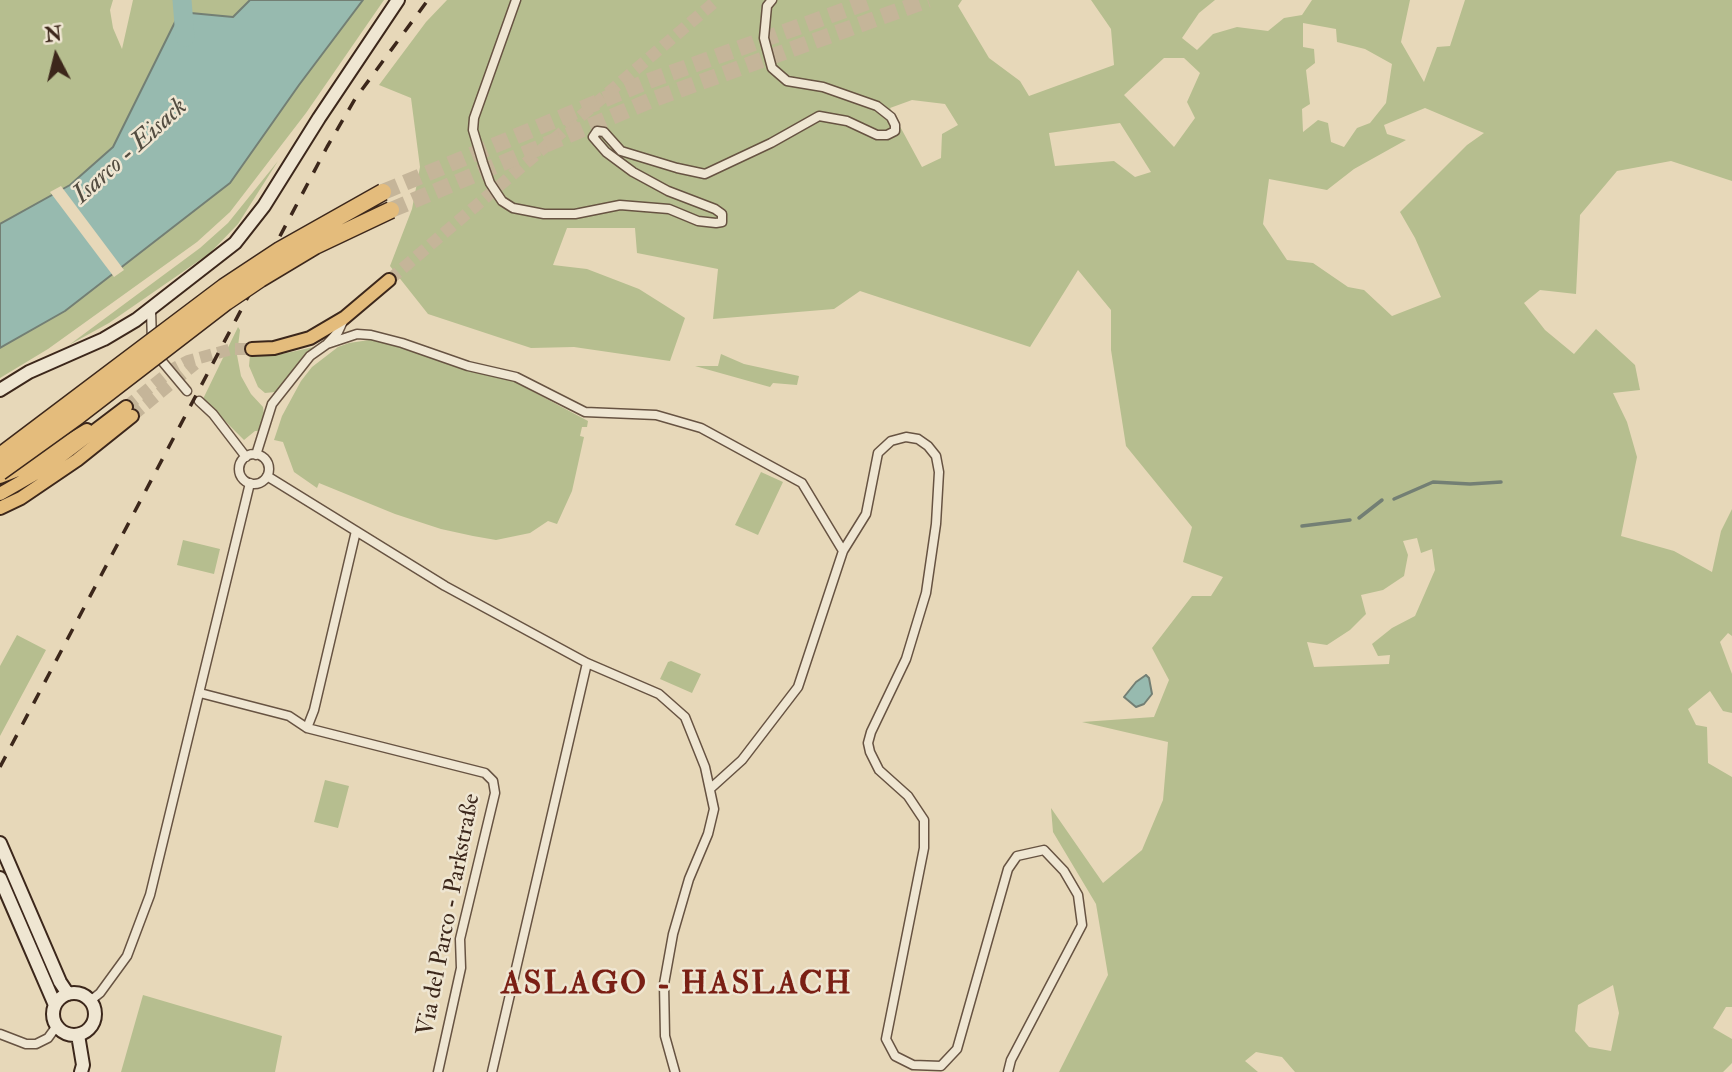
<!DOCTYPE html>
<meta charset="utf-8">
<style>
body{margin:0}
#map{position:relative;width:1732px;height:1072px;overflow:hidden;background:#e7d8b9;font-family:"IM FELL Double Pica",serif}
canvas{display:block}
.north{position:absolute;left:21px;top:21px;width:70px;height:70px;-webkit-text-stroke:5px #efe6d2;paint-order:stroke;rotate:353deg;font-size:19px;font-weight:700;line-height:28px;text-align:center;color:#3c271b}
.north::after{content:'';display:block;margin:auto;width:24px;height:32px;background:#3c271b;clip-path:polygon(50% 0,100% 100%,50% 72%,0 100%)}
</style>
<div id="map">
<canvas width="1732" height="1072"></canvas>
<div class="north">N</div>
</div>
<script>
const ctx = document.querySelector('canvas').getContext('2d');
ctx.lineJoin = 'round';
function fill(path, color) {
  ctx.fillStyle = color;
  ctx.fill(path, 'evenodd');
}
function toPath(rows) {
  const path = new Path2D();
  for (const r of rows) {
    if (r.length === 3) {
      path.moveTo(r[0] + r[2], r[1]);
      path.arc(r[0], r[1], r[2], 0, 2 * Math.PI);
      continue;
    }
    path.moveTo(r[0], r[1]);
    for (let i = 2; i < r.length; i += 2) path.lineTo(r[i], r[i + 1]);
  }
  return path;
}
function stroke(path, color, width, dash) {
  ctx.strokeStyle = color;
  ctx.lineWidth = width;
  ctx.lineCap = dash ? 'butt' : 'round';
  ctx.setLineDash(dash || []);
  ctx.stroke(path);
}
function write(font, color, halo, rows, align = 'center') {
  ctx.font = font + ' "IM FELL Double Pica",serif';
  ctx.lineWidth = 5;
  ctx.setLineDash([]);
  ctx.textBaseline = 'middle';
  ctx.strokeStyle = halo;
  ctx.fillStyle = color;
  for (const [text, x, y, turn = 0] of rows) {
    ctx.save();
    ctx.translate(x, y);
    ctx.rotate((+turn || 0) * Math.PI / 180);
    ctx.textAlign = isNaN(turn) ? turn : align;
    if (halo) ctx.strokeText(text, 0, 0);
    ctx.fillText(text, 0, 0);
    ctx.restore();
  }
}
fill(toPath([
 [0,0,113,0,110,10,113,28,122,49,133,0,250,0,233,17,143,88,113,147,70,185,0,224],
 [363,0,384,0,306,113,230,212,197,242,126,293,48,349,0,378,0,348,65,311,230,183,299,85],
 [447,0,962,0,958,6,989,58,1020,81,1029,96,1114,65,1111,29,1091,0,1215,0,1199,13,1182,38,1197,50,1213,34,1237,27,1268,31,1284,18,1302,15,1312,0,1410,0,1401,42,1424,82,1437,47,1450,46,1465,0,1732,0,1732,181,1671,161,1617,171,1580,215,1576,294,1540,290,1524,303,1545,330,1574,354,1596,329,1635,365,1640,390,1613,393,1627,422,1637,457,1621,536,1674,551,1712,572,1721,531,1732,509,1732,636,1728,633,1720,642,1732,674,1732,713,1723,711,1710,691,1688,709,1696,725,1707,727,1708,763,1732,777,1732,1007,1726,1007,1713,1028,1732,1039,1732,1063,1723,1072,1295,1072,1282,1057,1256,1052,1245,1061,1258,1072,1059,1072,1108,975,1096,904,1053,832,1051,808,1103,883,1142,850,1163,800,1168,742,1082,722,1154,717,1169,680,1152,648,1192,596,1211,596,1223,577,1183,562,1192,527,1126,446,1111,350,1111,310,1078,270,1030,347,860,291,834,309,713,319,718,269,637,253,635,228,567,228,553,265,587,269,639,289,685,318,670,361,574,347,531,348,428,314,390,266,412,209,420,167,411,98,379,85,426,22],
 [1303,23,1336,29,1337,42,1365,49,1392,64,1386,103,1370,123,1357,128,1344,147,1331,142,1328,123,1318,120,1303,132,1302,109,1310,104,1306,70,1315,63,1314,49,1303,47],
 [1164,58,1184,58,1200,73,1187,102,1195,118,1174,147,1124,95],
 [912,100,945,104,958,125,942,134,941,158,922,167,890,108],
 [1425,108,1484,133,1467,145,1400,212,1415,238,1441,297,1392,316,1364,290,1348,287,1313,263,1287,260,1263,224,1269,179,1327,190,1354,169,1406,140,1387,134,1384,125],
 [1120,123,1151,172,1135,177,1114,161,1055,166,1049,133],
 [1417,538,1421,553,1432,549,1435,570,1415,616,1392,628,1372,644,1378,656,1390,655,1389,664,1314,667,1307,642,1327,645,1350,630,1366,614,1361,595,1383,590,1404,576,1408,555,1403,541],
 [1613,985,1619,1013,1611,1051,1589,1047,1575,1031,1578,1005],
 [278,161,238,224,210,253,109,323,69,345,200,248,228,223],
 [238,327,240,330,237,355,241,376,251,394,263,407,264,414,260,431,255,431,244,440,203,399],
 [376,339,515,382,588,421,587,427,582,427,580,436,584,437,572,491,557,524,548,521,530,533,496,540,473,536,441,529,395,514,319,483,317,488,294,472,283,442,274,440,282,416,301,381,312,367,338,347,349,343],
 [314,347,305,355,285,385,275,392,265,393,258,387,249,366,250,355,282,354],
 [721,354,744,364,799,376,797,385,773,383,770,387,695,366,718,366],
 [761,472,783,482,758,535,735,525],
 [183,540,220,549,214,574,177,565],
 [17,635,46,650,0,736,0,666],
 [671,661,701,674,692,693,660,679,668,662],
 [325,780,349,786,338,828,314,822],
 [143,995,282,1036,275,1072,121,1072]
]), '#b6be8f');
const water = toPath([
 [250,0,363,0,299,85,230,183,65,311,0,348,0,224,70,185,113,147,180,12,233,17,250,0],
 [1146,675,1149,678,1152,694,1144,704,1136,707,1124,697,1136,682,1146,675]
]);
fill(water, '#97baaf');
stroke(water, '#737f74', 2);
fill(toPath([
 [61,186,124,270,114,277,50,192]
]), '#e7d8b9');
stroke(toPath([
 [1394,499,1433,482,1470,484,1501,482],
 [1359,518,1382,500],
 [1302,526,1350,520]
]), '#737f74', 3.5);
stroke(toPath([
 [182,0,185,37]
]), '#97baaf', 19);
stroke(toPath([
 [389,280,717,0],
 [126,407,173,369,188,361,232,349,252,349],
 [132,416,195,364]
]), '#c5b599', 12, [12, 6]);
stroke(toPath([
 [383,192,646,82,873,0],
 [391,210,654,99,928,0]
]), '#c5b599', 16, [16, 8]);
const street = toPath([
 [516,0,474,118,473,130,483,163,490,183,502,201,513,208,544,214,575,214,620,205,669,209,698,221,716,223,722,222,722,214,715,209,668,191,633,172,606,152,593,137,597,131,604,132,621,151,677,168,705,174,771,143,819,116,847,121,877,135,887,135,895,131,895,125,891,117,877,106,823,87,787,81,772,68,764,38,767,6,772,0],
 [151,310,152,342],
 [327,344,357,334,371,335,402,343,468,366,516,377,585,412,656,415,701,428,802,483,843,551],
 [156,354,187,391],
 [199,401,213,414,246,457],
 [254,469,15],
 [256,455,272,404,310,356,327,344,338,332,344,319],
 [267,476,445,586,587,663,659,694,685,717,705,767,714,809,708,834,689,879,673,934,664,984,665,1036,675,1072],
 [200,693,289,716,307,728,485,773,493,781,495,793,460,939,461,968,438,1072],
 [307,728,314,710,356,531],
 [711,788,742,760,798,687,843,551,866,514,878,453,891,441,906,437,918,439,928,446,936,456,939,472,936,524,926,593,906,659,871,732,868,743,870,752,879,770,908,796,924,820,924,848,886,1039,895,1056,913,1065,941,1066,957,1049,1008,869,1017,856,1044,850,1064,871,1078,895,1082,925,1011,1060,1008,1072],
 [90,1001,100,993,127,956,150,895,250,483],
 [0,1034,26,1044,36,1044,48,1038,56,1027],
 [492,1072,587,663]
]);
const secondary = toPath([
 [0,390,29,372,104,339,136,320,235,243,264,206,319,118,398,0],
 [0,843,60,982,68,994],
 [0,878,55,1005],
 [74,1014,21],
 [78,1035,83,1065,81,1072]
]);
const primary = toPath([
 [252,349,274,348,310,338,344,318,389,280],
 [0,477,26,467,87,430],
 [0,494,47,467,126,407],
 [0,508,21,498,77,460,132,416]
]);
stroke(street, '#675342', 11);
stroke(secondary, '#3c271b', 16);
stroke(primary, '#3c271b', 16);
stroke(street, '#efe6d2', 8);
stroke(secondary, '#efe6d2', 12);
stroke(primary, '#e4bc7c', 12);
stroke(toPath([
 [0,767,327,147,355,99,428,0]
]), '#3c271b', 3.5, [12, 12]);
const highwayBridge = toPath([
 [0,456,224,287,280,250,383,192],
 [0,472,78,416,226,302,260,279,315,246,391,210]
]);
stroke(highwayBridge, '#3c271b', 19, []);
stroke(highwayBridge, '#e4bc7c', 16);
write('24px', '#3c271b', '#efe6d2', [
 ["Via del Parco - Parkstraße",450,915,-79]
]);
write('italic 26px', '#534c40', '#efe6d2', [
 ["Isarco - Eisack",131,152,-42]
]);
ctx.letterSpacing = '2px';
write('bold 32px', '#7a1f14', '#efe6d2', [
 ["ASLAGO - HASLACH",677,986]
]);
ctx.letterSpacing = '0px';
</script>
